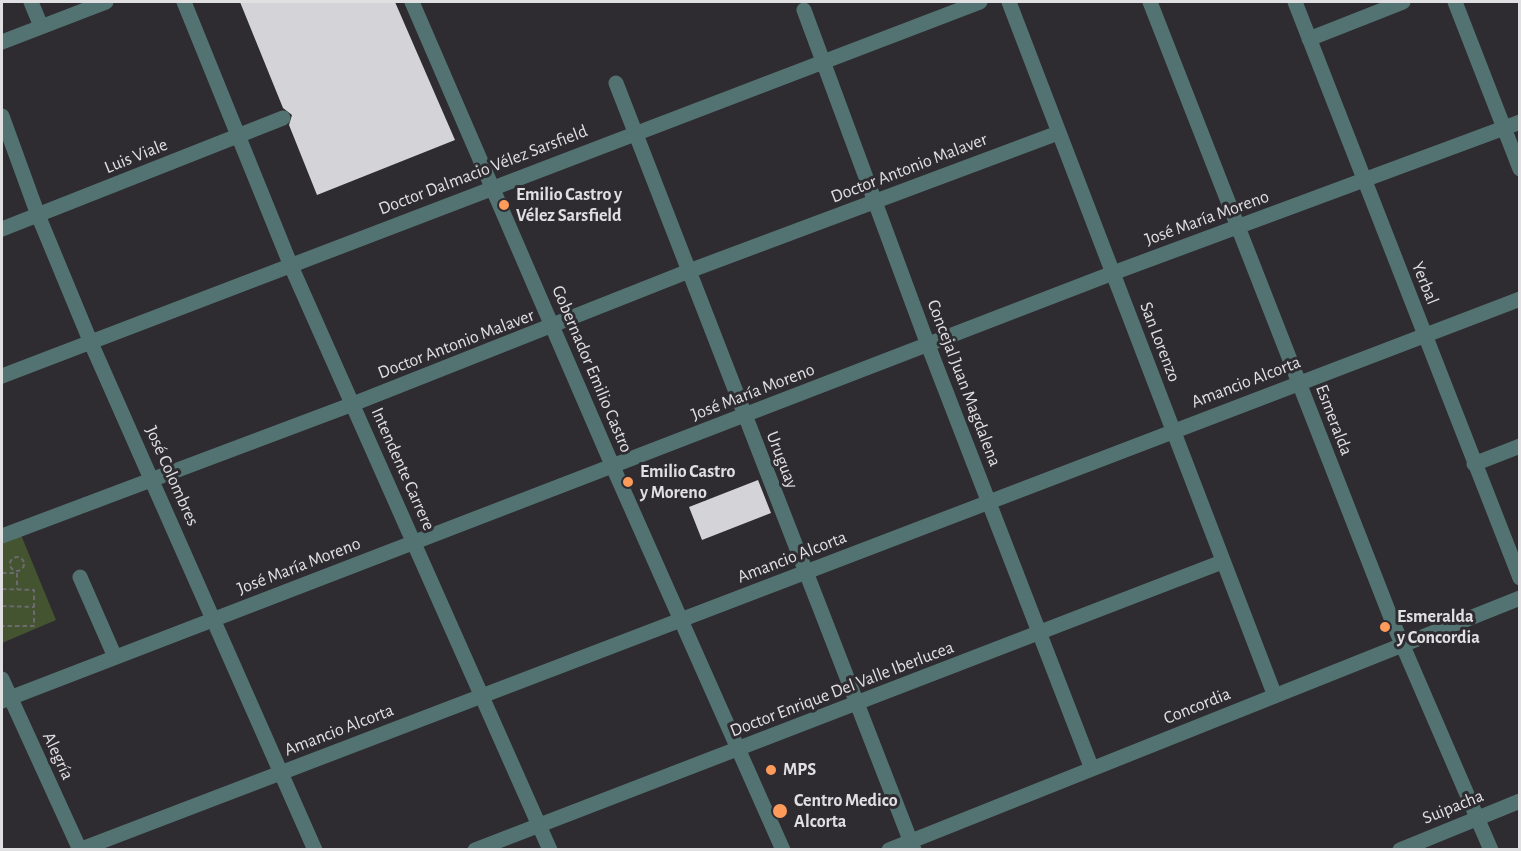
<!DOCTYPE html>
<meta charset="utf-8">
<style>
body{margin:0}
#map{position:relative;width:1521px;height:851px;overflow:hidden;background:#2e2c31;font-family:"Alegreya Sans",sans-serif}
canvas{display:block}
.frame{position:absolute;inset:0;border:3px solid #e0dfe2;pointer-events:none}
</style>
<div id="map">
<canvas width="1521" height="851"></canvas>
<div class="frame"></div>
</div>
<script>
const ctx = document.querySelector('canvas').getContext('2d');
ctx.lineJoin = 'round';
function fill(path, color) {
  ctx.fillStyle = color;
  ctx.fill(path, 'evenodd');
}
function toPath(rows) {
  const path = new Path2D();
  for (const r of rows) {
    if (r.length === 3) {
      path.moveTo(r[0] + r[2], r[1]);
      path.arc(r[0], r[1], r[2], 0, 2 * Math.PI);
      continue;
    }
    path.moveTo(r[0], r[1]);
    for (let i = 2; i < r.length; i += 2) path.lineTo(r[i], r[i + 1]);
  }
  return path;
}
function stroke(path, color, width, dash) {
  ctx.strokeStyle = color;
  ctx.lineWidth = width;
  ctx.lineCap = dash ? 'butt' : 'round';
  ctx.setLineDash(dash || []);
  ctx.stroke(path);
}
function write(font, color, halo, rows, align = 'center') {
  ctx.font = font + ' "Alegreya Sans",sans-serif';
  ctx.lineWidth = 6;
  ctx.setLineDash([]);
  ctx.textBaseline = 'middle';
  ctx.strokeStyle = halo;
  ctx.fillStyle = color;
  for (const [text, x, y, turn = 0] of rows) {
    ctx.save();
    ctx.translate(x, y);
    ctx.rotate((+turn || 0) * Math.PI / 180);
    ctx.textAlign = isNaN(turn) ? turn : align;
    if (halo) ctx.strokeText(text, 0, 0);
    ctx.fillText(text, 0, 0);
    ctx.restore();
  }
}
fill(toPath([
 [21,535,56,620,2,643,2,544]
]), '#445431');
fill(toPath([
 [240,2,395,2,455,140,317,195,289,125,292,115,283,108],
 [758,480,771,513,702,540,689,507]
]), '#d4d3d8');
stroke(toPath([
 [17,564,7],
 [2,573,17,573,17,589],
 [2,589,34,590,34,626,2,626],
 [2,606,34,607]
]), '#6c6a6e', 2, [4.5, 3]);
stroke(toPath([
 [31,2,41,26],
 [184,2,291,266,550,850],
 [412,2,613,467,783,850],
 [1009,2,1275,696],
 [1150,2,1393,623,1491,850],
 [1295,2,1520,578],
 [1455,2,1520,169],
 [804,10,928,345,1092,769],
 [1309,39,1403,2],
 [2,42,106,2],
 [616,83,914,850],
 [2,116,38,215,91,343,315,850],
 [2,229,283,118],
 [2,376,980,2],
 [1474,464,1520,446],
 [2,536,353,404,689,271,1058,133],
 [80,577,115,657],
 [2,679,80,850],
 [2,701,1113,273,1520,122],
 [79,850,1520,299],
 [475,850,1222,562],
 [889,850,1520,598],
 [1400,850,1520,801]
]), '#537372', 15);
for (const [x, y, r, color] of [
 [504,205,6,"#ff9b5a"],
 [628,482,6,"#ff9b5a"],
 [1385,627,6,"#ff9b5a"],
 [771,770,6,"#ff9b5a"],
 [780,811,8,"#ff9b5a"]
]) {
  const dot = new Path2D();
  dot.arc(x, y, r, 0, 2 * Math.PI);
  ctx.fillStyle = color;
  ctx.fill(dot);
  stroke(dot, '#2e2c31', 2);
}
write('18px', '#e0dfe2', '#2e2c31', [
 ["Luis Viale",136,156,-22],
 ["Doctor Antonio Malaver",909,168,-21],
 ["Doctor Dalmacio Vélez Sarsfield",483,170,-21],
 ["José María Moreno",1207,218,-20],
 ["Yerbal",1425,283,68],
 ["San Lorenzo",1160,342,69],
 ["Doctor Antonio Malaver",456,344,-21],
 ["Gobernador Emilio Castro",592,369,67],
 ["Amancio Alcorta",1246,382,-21],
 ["Concejal Juan Magdalena",964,383,69],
 ["José María Moreno",753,392,-21],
 ["Esmeralda",1334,420,69],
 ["Uruguay",782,460,69],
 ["Intendente Carrere",403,469,66],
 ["José Colombres",172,476,66],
 ["Amancio Alcorta",792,557,-21],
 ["José María Moreno",299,566,-21],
 ["Doctor Enrique Del Valle Iberlucea",842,689,-21],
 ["Concordia",1197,706,-22],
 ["Amancio Alcorta",339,730,-21],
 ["Alegría",58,756,65],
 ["Suipacha",1453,807,-22]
]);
write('bold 18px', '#e0dfe2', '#2e2c31', [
 ["Emilio Castro y",516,195],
 ["Vélez Sarsfield",516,216],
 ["Emilio Castro",640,472],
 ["y Moreno",640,493],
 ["Esmeralda",1397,617],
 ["y Concordia",1397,638],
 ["MPS",783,770],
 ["Centro Medico",794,801],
 ["Alcorta",794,822]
], 'left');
</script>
